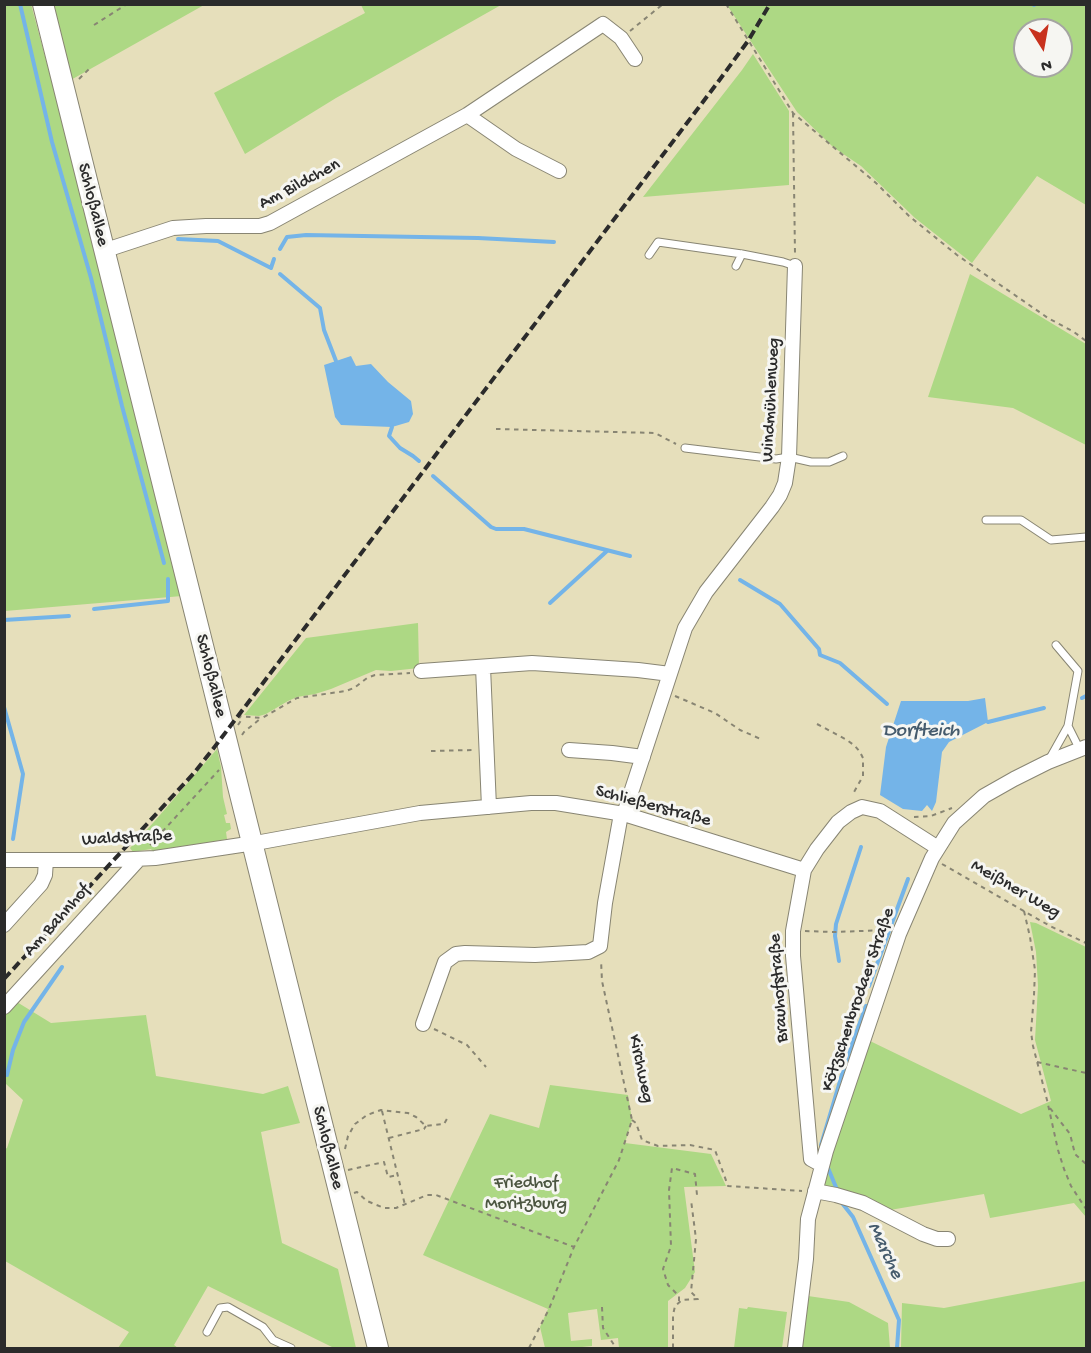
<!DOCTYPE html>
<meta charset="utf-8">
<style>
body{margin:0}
#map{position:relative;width:1091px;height:1353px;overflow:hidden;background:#e6dfbb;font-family:"Gochi Hand",sans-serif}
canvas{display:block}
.frame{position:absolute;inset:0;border:6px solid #2b2b2b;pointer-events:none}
.north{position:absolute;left:1013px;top:18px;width:60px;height:60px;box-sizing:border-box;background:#f6f6f2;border:2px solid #a5a5a2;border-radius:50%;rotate:169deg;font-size:16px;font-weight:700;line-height:24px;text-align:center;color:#2b2b2b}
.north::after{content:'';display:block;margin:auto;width:21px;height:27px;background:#c8321e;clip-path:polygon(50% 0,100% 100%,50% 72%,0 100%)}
</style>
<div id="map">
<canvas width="1091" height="1353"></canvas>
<div class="frame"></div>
<div class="north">N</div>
</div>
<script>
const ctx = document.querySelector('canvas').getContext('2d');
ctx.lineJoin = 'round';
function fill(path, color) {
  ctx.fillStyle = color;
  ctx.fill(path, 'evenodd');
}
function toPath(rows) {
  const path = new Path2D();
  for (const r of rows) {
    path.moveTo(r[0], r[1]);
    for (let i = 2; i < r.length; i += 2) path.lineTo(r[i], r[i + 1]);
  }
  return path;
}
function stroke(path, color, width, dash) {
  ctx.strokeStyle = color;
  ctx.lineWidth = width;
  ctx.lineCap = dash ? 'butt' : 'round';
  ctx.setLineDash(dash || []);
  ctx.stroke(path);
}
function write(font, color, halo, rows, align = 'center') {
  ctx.font = font + ' "Gochi Hand",sans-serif';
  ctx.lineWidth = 6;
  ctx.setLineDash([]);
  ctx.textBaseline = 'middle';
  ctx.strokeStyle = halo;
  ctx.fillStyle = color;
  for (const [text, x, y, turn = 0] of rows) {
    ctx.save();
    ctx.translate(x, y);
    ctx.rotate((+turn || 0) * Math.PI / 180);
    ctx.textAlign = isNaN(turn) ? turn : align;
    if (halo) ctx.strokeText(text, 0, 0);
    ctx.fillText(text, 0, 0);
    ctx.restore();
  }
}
fill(toPath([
 [31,4,54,90,182,596,5,611,4,5],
 [53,4,204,5,69,81],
 [361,5,501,5,336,98,245,154,214,93,365,13],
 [727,5,1086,5,1086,205,1037,176,972,263,915,218,861,166,833,147,797,112],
 [1025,30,1061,30,1061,66,1025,66],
 [753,54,789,111,789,185,643,197,742,70],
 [970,274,1086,344,1086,445,1013,408,928,397],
 [418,623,419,668,391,671,376,670,331,689,315,694,297,697,288,701,266,714,259,716,244,715,306,638],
 [217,749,221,767,223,797,227,814,224,815,226,823,230,823,231,829,226,832,227,839,154,853,151,849,133,852,130,848,153,823],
 [1030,922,1036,923,1086,947,1086,1217,1074,1203,990,1218,984,1194,884,1211,821,1189,870,1041,1021,1114,1051,1101,1035,1040,1038,986,1036,952],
 [12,999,51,1023,146,1015,156,1076,263,1094,288,1086,300,1123,261,1132,282,1243,338,1269,356,1348,334,1348,208,1286,174,1345,178,1348,118,1348,129,1332,5,1261,5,1149,7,1148,23,1100,5,1083,4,1007],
 [550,1085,628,1095,632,1120,625,1143,711,1154,726,1186,684,1187,695,1272,685,1288,668,1301,668,1348,619,1348,618,1338,601,1340,597,1309,568,1313,571,1341,592,1339,592,1346,572,1348,545,1348,540,1327,548,1309,423,1255,490,1114,539,1128],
 [1086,1281,1086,1348,901,1348,902,1303,944,1308],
 [808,1296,849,1302,888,1323,890,1348,802,1348],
 [748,1307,787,1312,782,1348,734,1348,739,1308,747,1309]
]), '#add884');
fill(toPath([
 [351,356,356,366,371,364,388,382,411,401,413,414,409,422,392,427,341,425,335,417,324,365],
 [985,698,988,722,949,742,942,752,936,802,932,811,927,805,922,811,903,809,880,795,886,747,901,701,968,701]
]), '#74b4e8');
stroke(toPath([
 [20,4,52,142,91,278,122,406,164,563],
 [1034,5,1034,4],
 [178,239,218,241,271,268,274,259],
 [280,249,287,237,306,235,478,238,554,242],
 [280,274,320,308,324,330,336,361],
 [392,427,389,436,400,448,413,456,419,461],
 [433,476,491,527,496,529,524,529,630,556],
 [740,580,780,604,819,649,820,655,840,663,887,704],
 [550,603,607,551],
 [94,609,168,601,168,579],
 [4,620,69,616],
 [1082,698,1086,696],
 [4,707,23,774,13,839],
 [988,722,1044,708],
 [839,961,835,936,836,924,861,847],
 [869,986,908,879],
 [7,1075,13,1050,24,1022,62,967],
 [821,1145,846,1061,866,1006],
 [828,1168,838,1192],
 [840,1199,842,1203,853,1217,899,1320,897,1348]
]), '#74b4e8', 4);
const lane = toPath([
 [649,255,658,242,742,254,783,262,795,266],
 [736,266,742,254],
 [685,448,776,459,789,457,811,462,829,462,843,456],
 [986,520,1021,520,1051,540,1086,537],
 [1068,726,1080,750],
 [1049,760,1068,726,1078,671,1056,645],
 [207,1332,220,1308,228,1307,263,1327,273,1340,291,1348]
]);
const street = toPath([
 [467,115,516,149,559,171],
 [103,251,173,228,206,226,260,226,270,223,467,115,603,24,621,38,635,59],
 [483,667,489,807],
 [421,671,532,663,638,670,670,674],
 [569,750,612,753,643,757],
 [624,814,685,628,706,592,772,507,780,495,785,483,789,457,795,266],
 [4,860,113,860,155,858,261,842,420,813,531,803,556,803,624,814,804,870],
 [4,925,41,884,45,875,46,860],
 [4,1007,139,859],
 [423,1024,445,962,456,954,465,953,535,955,588,952,600,946,605,903,621,814],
 [822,1165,811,1159,793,956,793,931,804,870,817,849,838,822,851,812,862,807,880,811,938,848],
 [815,1191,836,1195,863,1203,923,1234,937,1239,948,1239],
 [795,1348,806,1259,808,1219,826,1151,899,934,932,858,954,823,984,796,1014,779,1048,762,1086,747]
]);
const secondary = toPath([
 [43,4,378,1348]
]);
stroke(lane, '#888573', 9);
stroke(street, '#888573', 16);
stroke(secondary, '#888573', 22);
stroke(toPath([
 [726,4,793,113,876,183,909,216,957,255,1048,318,1074,332,1086,341],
 [94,25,127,4],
 [630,31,663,4],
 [79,79,89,69],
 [793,113,795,254],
 [496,429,655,433,676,444],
 [675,696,715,713,740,730,763,740],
 [237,716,262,718,297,698,346,691,354,688,367,678,375,675,410,673],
 [817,724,847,740,855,746,860,752,863,758,863,776,854,792,856,795],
 [238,725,242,719,238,716],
 [242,735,244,732,260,719],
 [431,751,473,750],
 [914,817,931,816,952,808],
 [150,845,219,770],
 [942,864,1050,926,1086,943],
 [1024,911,1030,937,1035,970,1034,995,1031,1032,1033,1046,1047,1100,1058,1150,1064,1169,1071,1186,1086,1209],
 [805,931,833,932,889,930],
 [434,1029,467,1045,486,1067],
 [1037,1062,1086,1073],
 [1050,1108,1070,1134,1075,1154,1086,1164],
 [382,1111,405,1205],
 [632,1120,636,1123,642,1140,658,1146,690,1145,715,1150,728,1186,802,1191],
 [389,1138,424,1129,426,1126],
 [345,1149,348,1136,355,1124,367,1115,381,1110,408,1113,416,1117,426,1126,444,1124,448,1117],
 [348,1170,384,1162,388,1177,398,1175],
 [354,1193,357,1192,367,1201,384,1208,396,1208,427,1195,436,1195,574,1247],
 [679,1301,679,1296,668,1285,663,1269,671,1246,669,1190,672,1168,695,1174,697,1195],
 [602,1307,603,1328,616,1348],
 [529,1348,549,1309,574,1247,619,1160,632,1120,602,981,601,960],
 [673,1348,673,1315,675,1306,682,1300,698,1299,691,1292,696,1239,691,1200]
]), '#888573', 2, [4.5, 4.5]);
stroke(lane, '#fff', 7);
stroke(street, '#fff', 14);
stroke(secondary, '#fff', 20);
stroke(toPath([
 [4,979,194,773,213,749,718,82,748,41,770,4]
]), '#2b2b2b', 4, [9, 4.5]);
write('18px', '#2b2b2b', '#f6f6f2', [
 ["Am Bildchen",300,185,-28],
 ["Schloßallee",92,205,76],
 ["Windmühlenweg",772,400,-87],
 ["Schloßallee",210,676,76],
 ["Schließerstraße",653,807,15],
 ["Waldstraße",127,839,-3],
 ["Meißner Weg",1015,890,30],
 ["Am Bahnhof",58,921,-48],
 ["Brauhofstraße",780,988,-94],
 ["Kötzschenbrodaer Straße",859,1000,-71],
 ["Kirchweg",640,1069,78],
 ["Schloßallee",327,1148,76]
]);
write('18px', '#4c5641', '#f6f6f2', [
 ["Friedhof",526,1184],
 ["Moritzburg",526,1205]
]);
write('italic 20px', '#455b6d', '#f6f6f2', [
 ["Dorfteich",921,732],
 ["Marche",884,1251,65]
]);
</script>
